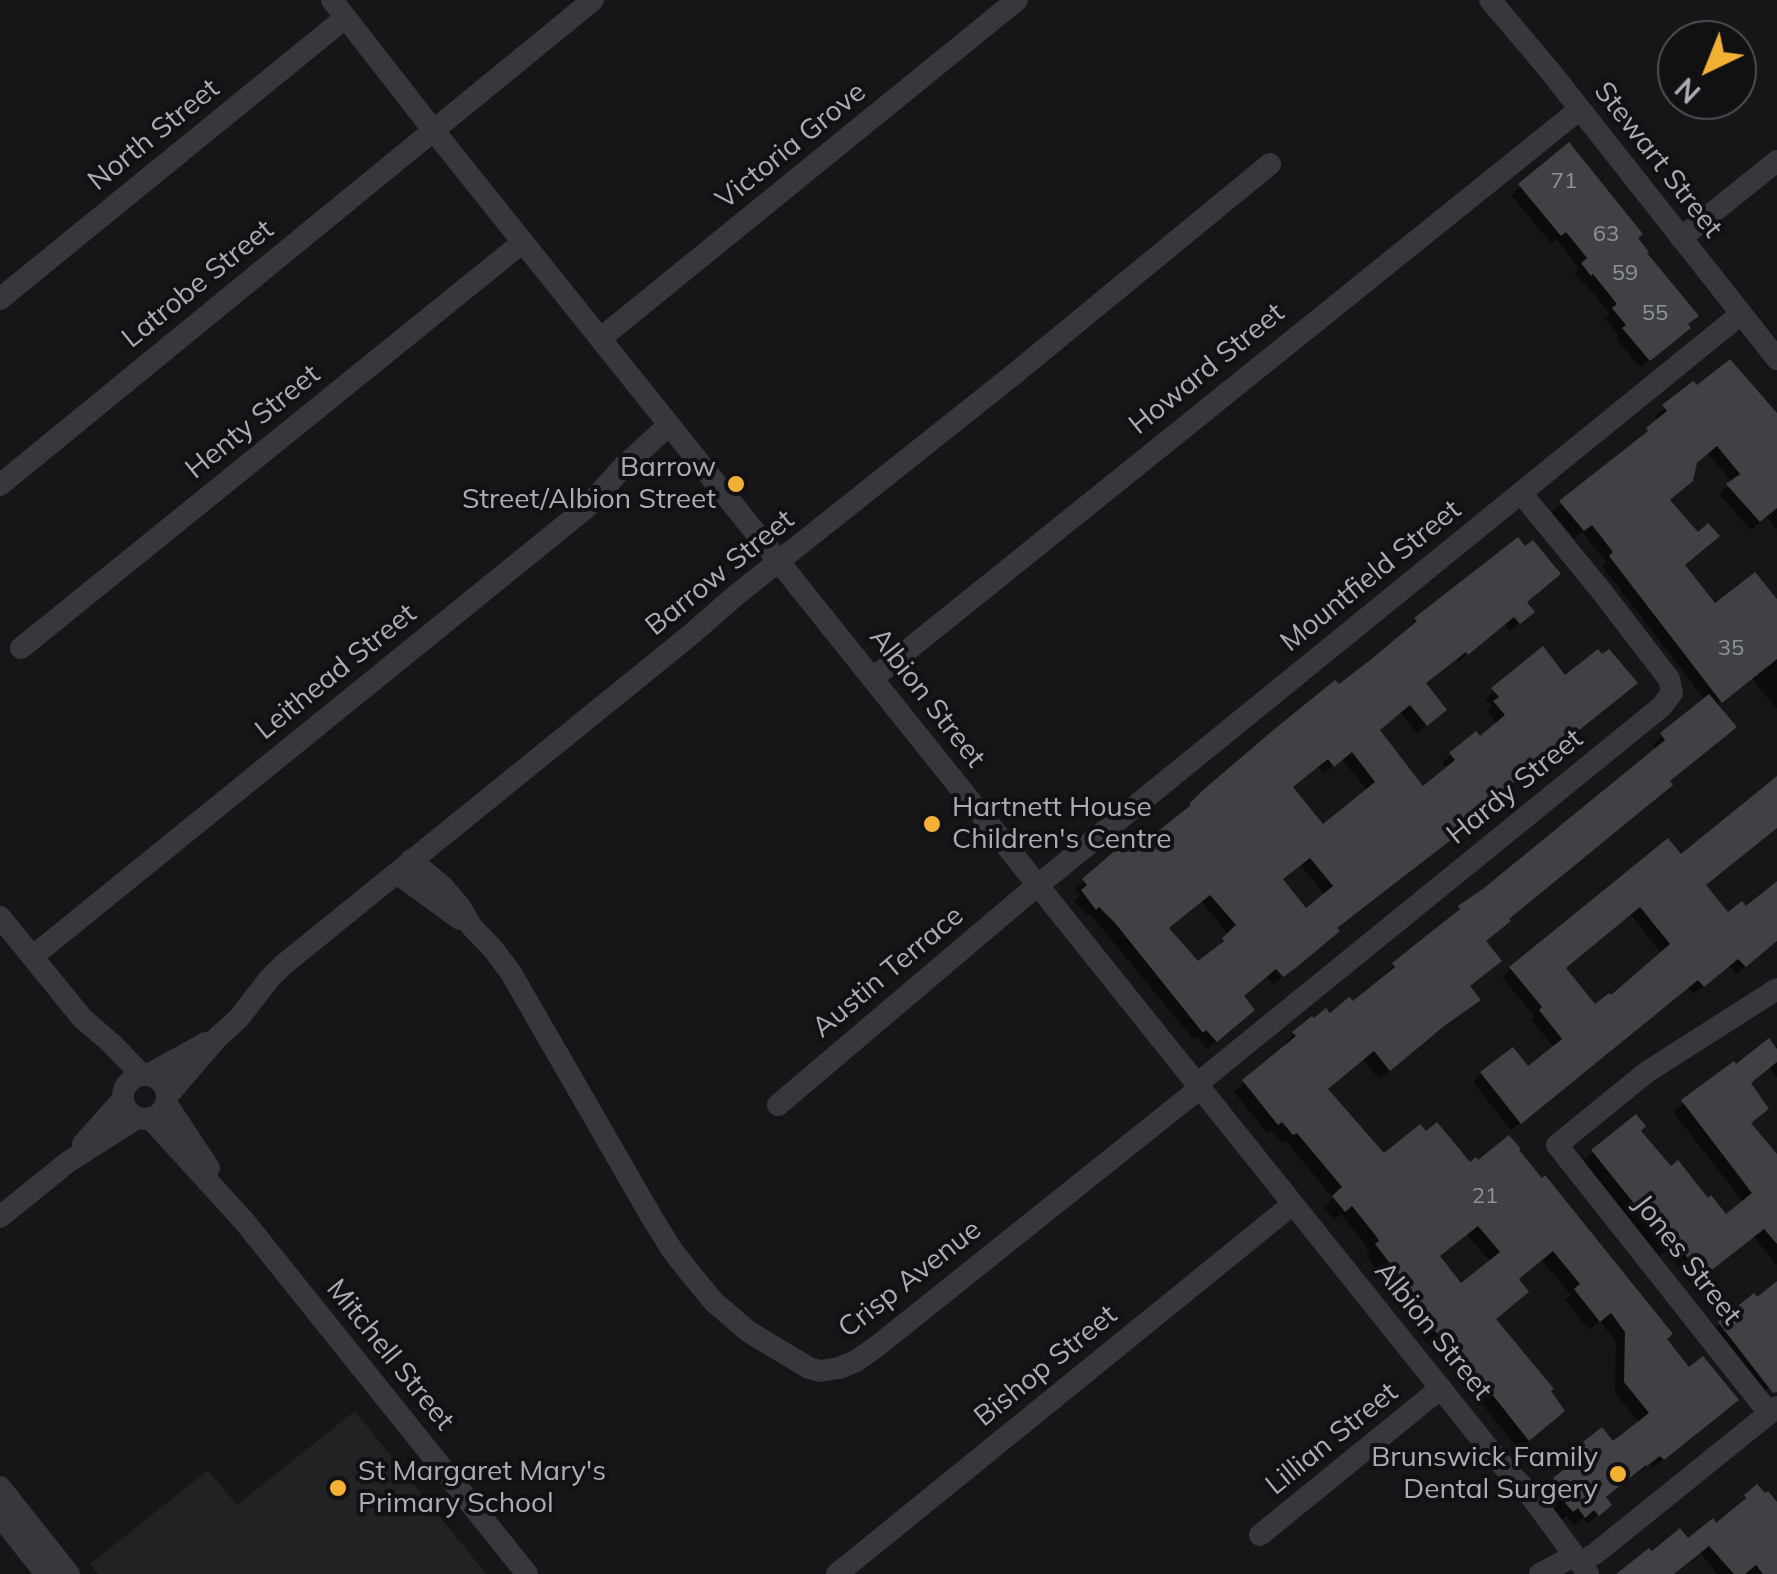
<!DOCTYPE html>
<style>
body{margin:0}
#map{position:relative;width:1777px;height:1574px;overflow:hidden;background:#161618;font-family:Mulish,sans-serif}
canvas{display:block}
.north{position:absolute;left:1657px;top:20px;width:100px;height:100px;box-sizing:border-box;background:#111113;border:2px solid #4d4f55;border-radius:50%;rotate:223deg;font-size:28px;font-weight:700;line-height:40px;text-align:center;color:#a8adb8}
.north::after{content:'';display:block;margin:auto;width:35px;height:45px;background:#f2b134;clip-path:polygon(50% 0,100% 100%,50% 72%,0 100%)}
</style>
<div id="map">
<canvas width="1777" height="1574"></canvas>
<div class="north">N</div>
</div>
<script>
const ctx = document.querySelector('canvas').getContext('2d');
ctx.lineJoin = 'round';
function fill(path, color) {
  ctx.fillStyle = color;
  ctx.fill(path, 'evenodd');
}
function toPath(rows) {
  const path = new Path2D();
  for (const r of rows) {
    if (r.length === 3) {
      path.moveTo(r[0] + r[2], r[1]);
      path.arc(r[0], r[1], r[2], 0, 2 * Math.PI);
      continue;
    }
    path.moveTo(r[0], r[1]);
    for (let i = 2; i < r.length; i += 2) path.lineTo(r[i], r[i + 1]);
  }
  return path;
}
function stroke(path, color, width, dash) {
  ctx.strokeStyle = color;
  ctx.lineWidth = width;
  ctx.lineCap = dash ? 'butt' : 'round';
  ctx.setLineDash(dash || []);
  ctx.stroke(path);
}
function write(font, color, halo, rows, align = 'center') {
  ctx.font = font + ' Mulish,sans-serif';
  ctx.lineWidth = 8;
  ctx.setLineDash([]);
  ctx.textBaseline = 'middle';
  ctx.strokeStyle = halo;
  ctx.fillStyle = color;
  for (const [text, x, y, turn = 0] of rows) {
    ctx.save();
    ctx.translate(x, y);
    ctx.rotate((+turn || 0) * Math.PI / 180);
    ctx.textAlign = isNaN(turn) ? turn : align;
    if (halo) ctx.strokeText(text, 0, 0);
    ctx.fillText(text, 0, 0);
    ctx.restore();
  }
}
fill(toPath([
 [355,1411,486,1574,98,1574,90,1564,208,1470,237,1505]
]), '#222225');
fill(toPath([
 [1569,146,1635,238,1686,325,1680,336,1640,367,1616,339,1619,335,1605,319,1610,314,1583,281,1582,282,1574,273,1579,268,1556,239,1551,243,1511,195],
 [1692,384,1777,415,1777,529,1767,517,1751,530,1719,494,1732,483,1708,453,1694,464,1667,501,1683,566,1715,606,1777,603,1777,709,1751,678,1716,706,1667,782,1506,920,1484,942,1468,987,1478,1000,1468,1010,1430,1037,1379,1079,1363,1059,1325,1090,1384,1157,1470,1166,1664,1339,1726,1409,1653,1468,1649,1464,1604,1498,1599,1514,1588,1524,1583,1518,1574,1526,1567,1516,1562,1520,1553,1509,1558,1505,1545,1490,1576,1463,1571,1457,1601,1431,1613,1445,1640,1423,1615,1393,1616,1342,1600,1321,1589,1330,1565,1300,1571,1295,1541,1259,1517,1280,1494,1320,1548,1391,1552,1421,1518,1449,1438,1349,1435,1352,1420,1334,1424,1330,1366,1256,1370,1253,1366,1246,1341,1214,1334,1220,1324,1207,1333,1198,1286,1141,1282,1143,1271,1130,1267,1133,1234,1092,1287,1047,1284,1044,1294,1034,1352,1004,1386,977,1384,975,1394,965,1460,908,1656,750,1652,745,1705,700,1602,566,1606,562,1582,532,1574,538,1552,512,1640,440,1639,439,1659,421,1655,416],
 [1466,1234,1491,1262,1461,1286,1438,1257],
 [1525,603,1523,620,1510,631,1504,624,1458,662,1456,658,1423,684,1435,718,1417,733,1400,712,1377,731,1423,789,1447,769,1442,763,1451,755,1480,740,1498,725,1487,711,1492,706,1485,699,1542,650,1484,805,1335,929,1285,975,1273,984,1267,976,1241,997,1244,1019,1207,1049,1197,1037,1193,1039,1090,914,1087,916,1074,901,1080,895,1075,889,1084,881,1152,839,1410,630,1408,628,1416,619],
 [1342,759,1368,791,1322,828,1290,788,1318,766,1324,773],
 [1300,864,1325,895,1305,911,1280,880],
 [1201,901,1229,935,1215,948,1216,950,1198,965,1167,928],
 [1777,780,1777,827,1704,886,1728,915,1746,910,1777,885,1777,942,1736,974,1729,965,1694,994,1688,987,1511,1130,1473,1082,1481,1073,1528,1070,1554,1048,1532,1020,1535,1017,1502,977,1511,969,1680,858],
 [1630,914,1662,954,1610,998,1595,1008,1564,969],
 [1777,1045,1777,1078,1769,1067,1748,1084,1749,1124,1777,1156,1777,1265,1753,1236,1692,1285,1665,1251,1659,1256,1583,1161,1636,1117,1638,1131,1670,1170,1725,1218,1744,1203,1673,1112,1733,1065,1736,1068],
 [1777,1284,1777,1379,1759,1396,1711,1333,1720,1324,1756,1300],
 [1746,1497,1777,1512,1777,1574,1717,1574,1700,1552,1672,1574,1621,1574,1651,1555,1688,1541,1715,1526,1739,1507,1737,1505]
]), '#0007');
fill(toPath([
 [1569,142,1643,234,1638,238,1649,252,1647,253,1699,316,1688,324,1691,328,1650,361,1622,328,1626,325,1612,308,1617,304,1593,274,1591,276,1581,263,1587,258,1566,232,1561,236,1518,184],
 [1730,359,1777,413,1777,508,1760,522,1726,484,1740,474,1717,446,1697,463,1693,481,1670,500,1698,532,1708,523,1720,536,1685,565,1715,603,1755,572,1777,599,1777,659,1722,703,1609,556,1613,552,1592,525,1584,531,1559,501,1648,431,1646,428,1667,411,1662,405,1693,381,1697,385],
 [1518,537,1525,546,1533,540,1561,574,1527,602,1535,612,1520,624,1514,617,1468,655,1466,652,1426,683,1447,710,1427,726,1410,705,1380,730,1423,786,1455,760,1449,753,1476,731,1480,736,1505,715,1493,701,1499,697,1491,688,1543,646,1565,675,1598,649,1602,654,1609,649,1638,683,1487,804,1490,808,1447,843,1337,928,1340,931,1297,967,1283,977,1276,969,1244,996,1255,1010,1217,1042,1206,1030,1203,1033,1115,923,1099,907,1096,910,1081,890,1087,885,1082,879,1118,848,1122,853,1148,831,1152,836,1191,805,1189,804,1203,790,1277,727,1335,680,1339,684,1369,661,1417,621,1414,618],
 [1352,752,1375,782,1323,824,1293,787,1328,759,1334,767],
 [1310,858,1333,886,1306,908,1283,879],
 [1210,895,1236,925,1222,938,1224,941,1198,961,1169,928],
 [1709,694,1737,727,1670,781,1673,785,1509,919,1511,921,1486,941,1502,961,1470,986,1481,1000,1443,1027,1390,1071,1374,1051,1328,1089,1384,1153,1420,1124,1426,1131,1437,1122,1470,1162,1476,1157,1478,1160,1509,1135,1521,1149,1519,1150,1542,1178,1545,1175,1673,1334,1667,1339,1689,1367,1703,1356,1739,1400,1664,1460,1660,1456,1647,1466,1646,1465,1606,1497,1612,1505,1599,1516,1594,1510,1585,1518,1578,1508,1573,1512,1561,1498,1566,1494,1553,1478,1585,1453,1579,1445,1602,1427,1613,1441,1649,1413,1624,1382,1625,1332,1611,1313,1600,1322,1574,1289,1580,1284,1553,1251,1519,1279,1529,1292,1496,1319,1554,1389,1551,1391,1565,1411,1529,1441,1450,1341,1446,1344,1428,1322,1433,1319,1375,1244,1379,1241,1376,1236,1352,1206,1345,1212,1332,1196,1342,1187,1297,1133,1293,1135,1282,1122,1278,1125,1242,1080,1296,1036,1292,1032,1312,1016,1314,1018,1326,1008,1330,1013,1349,997,1353,1001,1395,967,1392,963,1460,909,1458,906,1484,888,1665,740,1660,733],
 [1478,1226,1500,1252,1461,1283,1440,1256],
 [1777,776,1777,828,1706,885,1728,912,1742,901,1746,906,1777,881,1777,941,1746,967,1738,959,1704,987,1698,980,1521,1124,1480,1072,1513,1047,1528,1066,1562,1039,1539,1010,1542,1007,1509,967,1668,838,1681,854],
 [1640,907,1670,944,1611,995,1609,993,1595,1004,1566,968],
 [1769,1038,1777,1049,1777,1062,1751,1083,1769,1109,1751,1123,1777,1154,1777,1244,1764,1229,1703,1277,1676,1243,1670,1248,1591,1150,1636,1114,1646,1126,1641,1131,1671,1166,1678,1160,1708,1198,1711,1195,1726,1214,1752,1193,1681,1100,1734,1061,1736,1064],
 [1777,1281,1777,1392,1773,1393,1718,1322,1754,1293,1757,1297],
 [1757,1484,1765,1493,1768,1491,1777,1502,1777,1574,1763,1574,1756,1565,1745,1574,1734,1574,1709,1546,1674,1574,1616,1574,1649,1548,1652,1551,1680,1528,1688,1538,1713,1518,1716,1523,1746,1498,1744,1495]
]), '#404145');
stroke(toPath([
 [332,0,434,131,1498,1460,1530,1495,1588,1574],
 [1490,0,1550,71,1777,359],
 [1681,238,1777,161],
 [0,299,345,18],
 [601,338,1017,0],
 [0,485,593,0],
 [21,648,523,242],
 [873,678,1580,109],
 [411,860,443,887,461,908,471,926,493,949,511,973,651,1216,672,1250,694,1278,714,1302,749,1332,809,1368,820,1371,839,1368,856,1361,876,1347,1200,1088],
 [397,873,460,919],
 [0,917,82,1018,111,1043,142,1075],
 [32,957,586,508,624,466,669,425],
 [145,1097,22],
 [148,1075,206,1043],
 [1197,1084,1661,707,1672,693,1669,679,1599,588,1521,493],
 [167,1096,218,1037,238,1019,270,978,283,965,688,637,735,596,1013,375,1270,164],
 [166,1103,209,1168],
 [778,1105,1021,899,1741,314],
 [150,1118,244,1221,527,1574],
 [83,1144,123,1099],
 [0,1217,68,1162,137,1118],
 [1769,1413,1557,1145,1647,1072,1777,989],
 [0,1487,69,1574],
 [0,1516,46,1574],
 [1260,1535,1441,1388],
 [1580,1563,1596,1553,1777,1407],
 [837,1574,1293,1204],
 [1540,1574,1574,1556]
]), '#37383d', 22);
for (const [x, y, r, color] of [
 [736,484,10,"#f2b134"],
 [932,824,10,"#f2b134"],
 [1618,1474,10,"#f2b134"],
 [338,1488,10,"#f2b134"]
]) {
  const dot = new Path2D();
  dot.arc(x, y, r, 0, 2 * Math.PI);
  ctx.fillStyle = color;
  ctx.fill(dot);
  stroke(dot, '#111113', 4);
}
write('22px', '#8e929b', null, [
 ["71",1564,181],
 ["63",1606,234],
 ["59",1625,273],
 ["55",1655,313],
 ["35",1731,648],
 ["21",1485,1196]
]);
write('28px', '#a8adb8', '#111113', [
 ["North Street",154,135,-39],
 ["Victoria Grove",791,146,-39],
 ["Stewart Street",1658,160,52],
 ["Latrobe Street",198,284,-39],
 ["Howard Street",1207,369,-39],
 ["Henty Street",253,422,-39],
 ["Barrow Street",720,573,-39],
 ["Mountfield Street",1371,576,-39],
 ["Leithead Street",336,672,-39],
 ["Albion Street",927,698,52],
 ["Hardy Street",1515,787,-39],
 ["Austin Terrace",888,972,-40],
 ["Jones Street",1687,1260,52],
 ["Crisp Avenue",910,1279,-38],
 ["Albion Street",1433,1331,51],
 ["Mitchell Street",390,1355,51],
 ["Bishop Street",1046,1366,-39],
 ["Lillian Street",1332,1439,-39]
]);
write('28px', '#a8adb8', '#111113', [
 ["Barrow",716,468],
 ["Street/Albion Street",716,500],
 ["Hartnett House",952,808,"left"],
 ["Children's Centre",952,840,"left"],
 ["Brunswick Family",1598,1458],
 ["Dental Surgery",1598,1490],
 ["St Margaret Mary's",358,1472,"left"],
 ["Primary School",358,1504,"left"]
], 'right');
</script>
